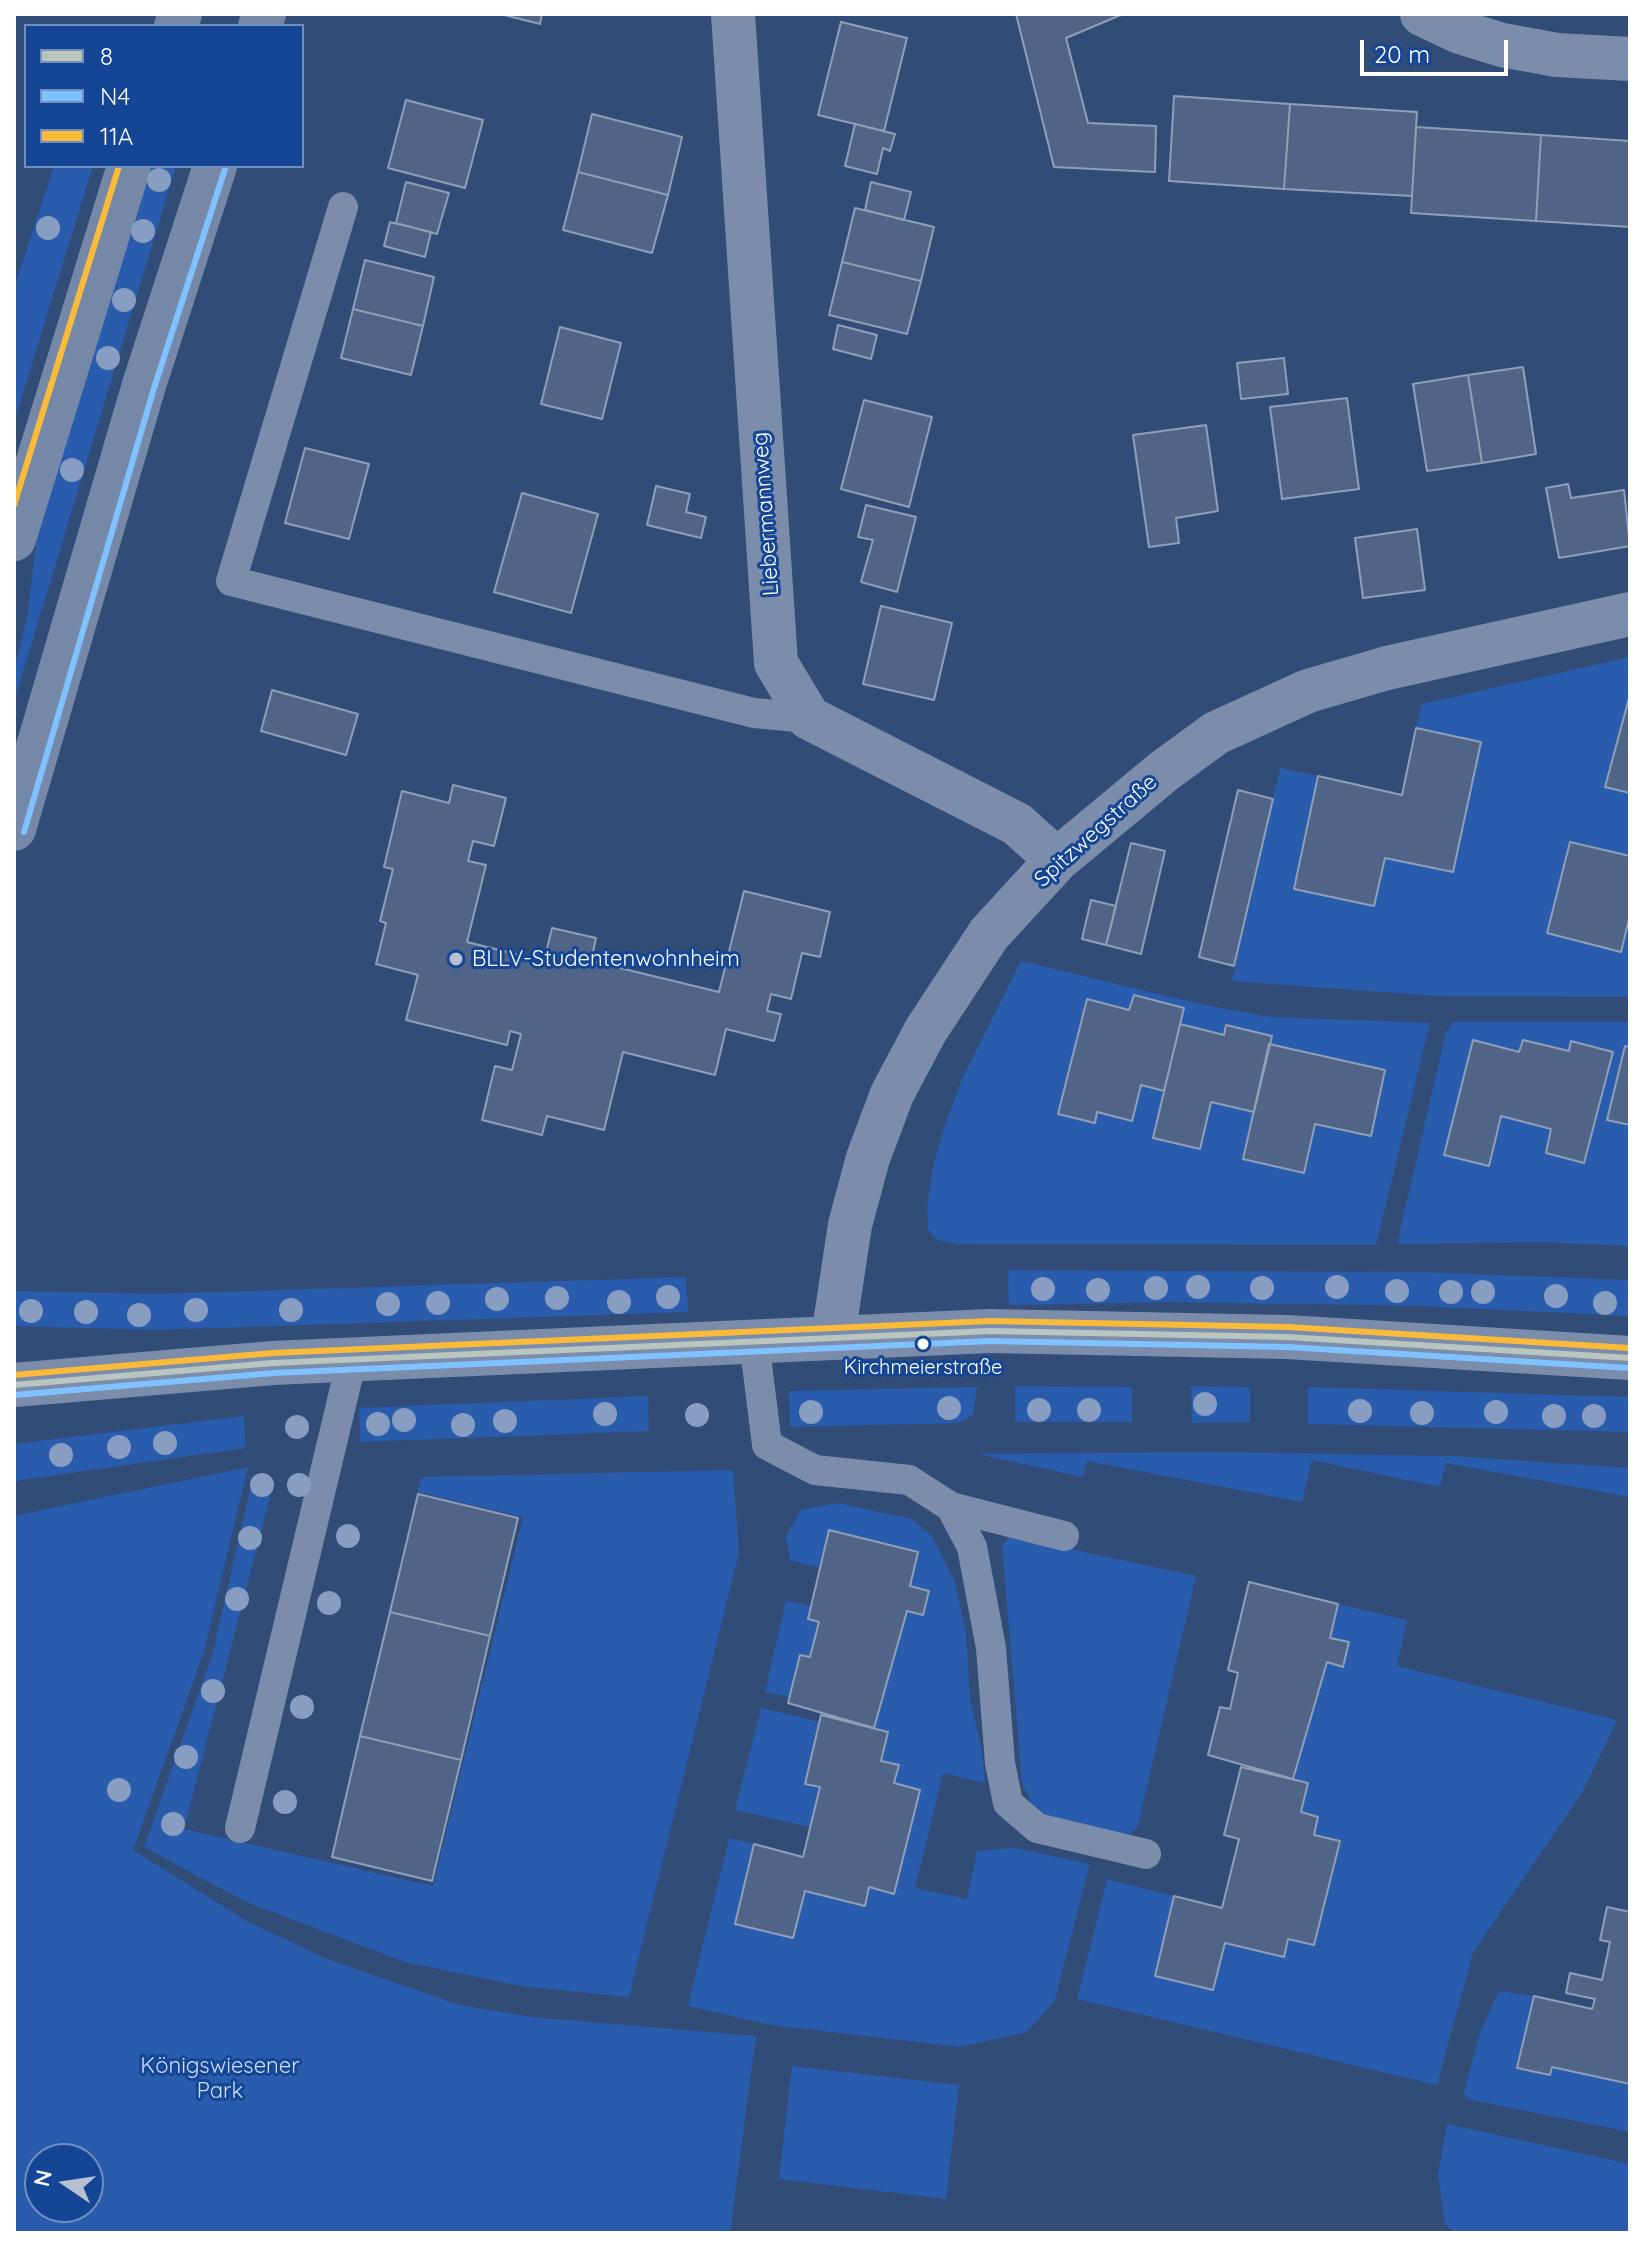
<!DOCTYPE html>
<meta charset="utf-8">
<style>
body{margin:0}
#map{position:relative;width:1644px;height:2247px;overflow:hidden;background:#324c78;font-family:Quicksand,sans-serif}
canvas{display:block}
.frame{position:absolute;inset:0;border:16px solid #fff;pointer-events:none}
.legend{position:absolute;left:24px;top:24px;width:280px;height:144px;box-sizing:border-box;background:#154595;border:2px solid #738fbf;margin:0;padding:10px 14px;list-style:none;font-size:24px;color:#fff}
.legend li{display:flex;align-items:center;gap:16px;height:40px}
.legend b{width:40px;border:2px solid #738fbf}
.north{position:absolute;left:24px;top:2143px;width:80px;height:80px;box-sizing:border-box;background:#154595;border:2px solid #738fbf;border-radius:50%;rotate:283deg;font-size:22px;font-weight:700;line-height:32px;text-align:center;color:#fff}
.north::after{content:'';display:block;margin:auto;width:28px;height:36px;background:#b7c0d0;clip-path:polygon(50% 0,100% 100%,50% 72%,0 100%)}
.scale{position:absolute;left:1360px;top:40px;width:148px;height:36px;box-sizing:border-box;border:4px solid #fff;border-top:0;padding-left:10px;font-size:24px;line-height:28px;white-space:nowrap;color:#fff;-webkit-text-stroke:6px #154595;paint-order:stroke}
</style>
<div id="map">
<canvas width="1644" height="2247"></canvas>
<div class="frame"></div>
<ul class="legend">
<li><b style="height:10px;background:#b9c5bf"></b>8</li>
<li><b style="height:10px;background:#80c2ff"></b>N4</li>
<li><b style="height:10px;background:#fbbb3a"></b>11A</li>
</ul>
<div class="north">N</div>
<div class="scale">20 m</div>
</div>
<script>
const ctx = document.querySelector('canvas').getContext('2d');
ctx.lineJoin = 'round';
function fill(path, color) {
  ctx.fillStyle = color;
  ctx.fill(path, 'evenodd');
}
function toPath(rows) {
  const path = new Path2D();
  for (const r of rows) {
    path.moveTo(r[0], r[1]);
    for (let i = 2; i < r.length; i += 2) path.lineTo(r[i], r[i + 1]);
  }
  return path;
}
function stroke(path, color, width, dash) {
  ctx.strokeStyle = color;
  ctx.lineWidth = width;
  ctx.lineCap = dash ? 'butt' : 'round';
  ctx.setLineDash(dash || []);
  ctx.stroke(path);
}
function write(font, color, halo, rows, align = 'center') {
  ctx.font = font + ' Quicksand,sans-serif';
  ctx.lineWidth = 6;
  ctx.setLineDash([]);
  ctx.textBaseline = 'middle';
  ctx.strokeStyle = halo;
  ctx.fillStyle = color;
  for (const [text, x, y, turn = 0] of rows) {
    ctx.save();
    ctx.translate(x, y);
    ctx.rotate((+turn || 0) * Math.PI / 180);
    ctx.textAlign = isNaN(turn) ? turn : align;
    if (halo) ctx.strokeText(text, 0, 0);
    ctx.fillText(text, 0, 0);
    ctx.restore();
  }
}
fill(toPath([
 [54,166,93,166,14,422,14,288],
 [150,166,176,166,14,702,14,671,28,613,38,527],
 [1630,657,1630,997,1437,996,1232,981,1280,768,1318,776,1294,889,1374,906,1385,858,1453,871,1416,728,1422,704],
 [1021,961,1200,1004,1270,1017,1430,1023,1376,1245,959,1244,937,1240,928,1229,927,1208,933,1167,944,1128,962,1079],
 [1453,1022,1630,1022,1630,1246,1539,1242,1397,1244,1446,1032],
 [1008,1270,1420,1272,1630,1280,1630,1316,1420,1306,1174,1302,1009,1305],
 [686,1277,688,1312,156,1330,14,1326,14,1291,156,1294],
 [1015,1386,1132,1387,1132,1422,1015,1422],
 [1191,1386,1250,1387,1250,1422,1192,1423],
 [977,1387,973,1415,959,1423,790,1427,789,1391],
 [1308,1387,1630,1397,1630,1432,1308,1424],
 [648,1396,649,1431,360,1442,359,1408],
 [244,1416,245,1448,14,1481,14,1444],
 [1214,1452,1452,1456,1630,1468,1630,1497,1446,1463,1440,1487,1312,1460,1302,1502,1087,1461,1083,1477,978,1454],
 [248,1467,203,1655,133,1850,247,1921,327,1959,460,2005,531,2017,756,2036,730,2233,14,2233,14,1516],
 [40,2159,88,2159,88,2207,40,2207],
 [733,1470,739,1553,629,1997,521,1986,405,1962,246,1902,144,1847,212,1656,252,1482,274,1482,184,1829,433,1886,523,1517,418,1492,421,1477],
 [837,1503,912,1519,932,1536,954,1580,966,1632,970,1698,982,1751,985,1783,943,1773,915,1888,967,1899,977,1851,1015,1848,1090,1864,1055,2000,1027,2032,960,2047,771,2025,688,2006,729,1838,754,1844,736,1924,793,1938,805,1891,864,1906,869,1887,894,1893,920,1790,894,1783,898,1765,881,1761,888,1732,874,1728,907,1611,923,1614,929,1591,910,1586,918,1552,830,1530,821,1568,790,1560,786,1536,801,1510],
 [1010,1536,1196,1576,1138,1826,1128,1836,1048,1818,1031,1803,1022,1782,1002,1546],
 [786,1601,811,1606,819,1622,810,1657,800,1656,789,1697,765,1692],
 [1338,1604,1407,1620,1397,1666,1617,1720,1583,1791,1473,1953,1437,2085,1077,1999,1107,1879,1174,1896,1155,1976,1213,1990,1225,1943,1284,1957,1288,1939,1314,1945,1339,1842,1314,1835,1318,1817,1301,1812,1308,1783,1293,1779,1327,1662,1342,1666,1348,1643,1330,1638],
 [761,1708,820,1722,805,1783,820,1787,810,1827,735,1810],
 [1499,1991,1534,1996,1518,2067,1550,2075,1552,2067,1630,2084,1630,2132,1467,2099,1464,2093,1480,2032],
 [792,2066,959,2085,946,2199,779,2179],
 [1447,2124,1630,2164,1630,2233,1454,2233,1445,2224,1438,2174]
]), '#295cac');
const building = toPath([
 [500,14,542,14,540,24,500,14],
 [1016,14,1123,14,1066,38,1088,123,1156,126,1155,172,1054,167,1016,14],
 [841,22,907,38,884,131,818,115,841,22],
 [1174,96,1290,104,1284,189,1169,181,1174,96],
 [406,100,483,120,465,188,388,168,406,100],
 [1290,104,1417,112,1412,196,1284,189,1290,104],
 [592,114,682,137,668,195,578,172,592,114],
 [855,124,895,134,890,151,883,148,877,174,845,166,855,124],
 [1416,127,1541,135,1536,221,1411,213,1416,127],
 [1541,135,1630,141,1630,227,1536,221,1541,135],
 [578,172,668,195,652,253,563,230,578,172],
 [406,182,449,193,437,234,396,223,406,182],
 [871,182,911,192,904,220,865,210,871,182],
 [855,208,934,227,921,281,842,262,855,208],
 [390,222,431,232,425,257,384,246,390,222],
 [365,260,434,277,423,326,353,309,365,260],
 [842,262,921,281,907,334,829,315,842,262],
 [353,309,423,326,411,375,341,358,353,309],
 [838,325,877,335,871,359,833,349,838,325],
 [560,327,621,343,602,419,541,404,560,327],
 [1284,358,1288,394,1241,399,1237,363,1284,358],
 [1523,367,1536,454,1482,463,1468,375,1523,367],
 [1468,375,1482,463,1427,471,1413,384,1468,375],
 [1347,398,1359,489,1282,499,1270,407,1347,398],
 [864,400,932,417,909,507,841,489,864,400],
 [1206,425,1218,511,1176,518,1179,543,1149,547,1133,435,1206,425],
 [305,448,369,464,349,539,285,523,305,448],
 [1568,484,1571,498,1624,490,1630,546,1559,558,1546,488,1568,484],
 [656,486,690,494,686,512,706,517,701,538,647,525,656,486],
 [522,493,598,514,571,613,494,592,522,493],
 [866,505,916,517,897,592,861,582,873,540,858,537,866,505],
 [1417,529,1425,590,1363,598,1355,538,1417,529],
 [881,606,952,623,934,700,863,684,881,606],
 [272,690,358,714,346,755,261,731,272,690],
 [1629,698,1630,699,1630,793,1605,787,1629,698],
 [1416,728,1481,742,1453,872,1385,858,1374,906,1294,889,1318,776,1402,795,1416,728],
 [453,785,506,798,494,846,473,841,468,861,486,865,467,942,544,961,552,928,596,938,591,961,719,992,744,891,830,912,820,957,802,953,791,999,771,994,767,1011,781,1014,774,1041,726,1029,715,1075,623,1052,604,1130,547,1116,542,1135,482,1120,495,1066,512,1070,521,1034,510,1031,507,1045,406,1020,418,975,376,964,386,923,380,921,393,869,384,867,402,791,449,803,453,785],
 [1238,790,1273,799,1234,966,1199,957,1238,790],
 [1570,842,1630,856,1630,915,1621,952,1547,933,1570,842],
 [1131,843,1165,851,1141,954,1106,945,1131,843],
 [1091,900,1116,906,1106,945,1082,939,1091,900],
 [1134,995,1184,1008,1164,1091,1141,1085,1132,1121,1097,1112,1095,1123,1058,1114,1087,999,1129,1010,1134,995],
 [1180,1024,1224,1035,1226,1025,1272,1036,1254,1112,1211,1102,1200,1149,1153,1138,1180,1024],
 [1473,1040,1519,1052,1523,1040,1569,1051,1571,1041,1613,1052,1584,1163,1546,1153,1551,1129,1501,1116,1489,1166,1444,1155,1473,1040],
 [1269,1044,1385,1070,1371,1136,1315,1124,1304,1173,1243,1159,1269,1044],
 [1625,1046,1630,1047,1630,1125,1607,1120,1625,1046],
 [418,1494,518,1518,490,1636,390,1612,418,1494],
 [829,1530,918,1552,910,1586,929,1591,923,1615,907,1611,874,1728,788,1703,800,1655,810,1657,819,1622,808,1619,829,1530],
 [1249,1582,1338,1604,1330,1638,1349,1642,1343,1667,1327,1662,1293,1779,1208,1755,1220,1707,1230,1709,1238,1673,1228,1670,1249,1582],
 [390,1612,490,1636,461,1760,360,1736,390,1612],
 [821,1715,888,1732,881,1761,899,1765,894,1783,920,1790,894,1894,869,1887,865,1906,805,1891,793,1938,735,1924,754,1844,803,1857,820,1787,805,1784,821,1715],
 [360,1736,461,1760,432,1881,332,1857,360,1736],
 [1241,1767,1308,1783,1301,1812,1318,1817,1314,1835,1340,1841,1314,1945,1288,1939,1284,1957,1225,1943,1213,1990,1155,1976,1174,1896,1222,1908,1239,1839,1224,1835,1241,1767],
 [1607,1907,1630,1912,1630,2084,1552,2067,1550,2075,1517,2068,1534,1996,1592,2009,1595,1999,1566,1993,1570,1973,1602,1980,1610,1942,1600,1940,1607,1907]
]);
fill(building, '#4f6487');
stroke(building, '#909fb8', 2);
stroke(toPath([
 [343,207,231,581,754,713,809,718],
 [754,1341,767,1445,815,1470,909,1480,951,1507,972,1547,991,1648,1000,1763,1008,1803,1037,1828,1146,1854],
 [951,1507,1064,1536],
 [240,1828,352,1359]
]), '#7b8dab', 30);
stroke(toPath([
 [733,14,776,663,809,718,1017,824,1057,860],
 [1422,14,1460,32,1502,45,1557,55,1630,59],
 [833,1337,850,1225,868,1158,892,1094,926,1030,989,934,1057,860,1164,771,1216,733,1308,691,1387,668,1630,614]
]), '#7b8dab', 44);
stroke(toPath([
 [14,1385,273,1363,990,1331,1287,1337,1630,1358]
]), '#7b8dab', 44);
stroke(toPath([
 [176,26,180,14],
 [260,26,264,14],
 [14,539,129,166],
 [14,829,144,385,215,166]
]), '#7688a7', 44);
stroke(toPath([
 [14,1385,273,1363,990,1331,1287,1337,1630,1358]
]), '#b9c5bf', 6);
stroke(toPath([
 [24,832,154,388,225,169],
 [15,1395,274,1373,990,1341,1287,1347,1629,1368]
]), '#80c2ff', 6);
stroke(toPath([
 [14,505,119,166],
 [14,1375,273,1353,990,1321,1288,1327,1630,1348]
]), '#fbbb3a', 6);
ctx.fillStyle = '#879dc1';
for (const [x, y] of [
 [159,180],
 [48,228],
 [143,231],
 [124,300],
 [108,358],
 [72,470],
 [1198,1287],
 [1337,1287],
 [1156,1288],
 [1262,1288],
 [1043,1289],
 [1098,1290],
 [1397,1291],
 [1451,1292],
 [1483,1292],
 [1556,1296],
 [668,1297],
 [557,1298],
 [497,1299],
 [619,1302],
 [438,1303],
 [1605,1303],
 [388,1304],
 [196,1310],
 [291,1310],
 [31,1311],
 [86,1312],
 [139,1315],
 [1205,1404],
 [949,1408],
 [1039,1410],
 [1089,1410],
 [1360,1411],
 [811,1412],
 [1496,1412],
 [1422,1413],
 [605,1414],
 [697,1415],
 [1554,1416],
 [1594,1416],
 [404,1420],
 [505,1421],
 [378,1424],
 [463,1425],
 [297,1427],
 [165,1443],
 [119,1447],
 [61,1455],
 [262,1485],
 [299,1485],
 [348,1536],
 [250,1538],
 [237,1599],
 [329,1603],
 [213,1691],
 [302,1707],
 [186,1757],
 [119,1790],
 [285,1802],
 [173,1824]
]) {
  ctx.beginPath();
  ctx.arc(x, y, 12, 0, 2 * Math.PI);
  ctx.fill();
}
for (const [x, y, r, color] of [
 [456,959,8,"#b7c0d0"],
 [923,1344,7,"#fff"]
]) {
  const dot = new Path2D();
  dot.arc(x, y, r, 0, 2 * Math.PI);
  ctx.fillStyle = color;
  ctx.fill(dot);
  stroke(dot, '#154595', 3);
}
write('20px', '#fff', '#154595', [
 ["Kirchmeierstraße",923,1368]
]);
write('22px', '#fff', '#154595', [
 ["Liebermannweg",766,514,-94],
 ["Spitzwegstraße",1096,831,-42]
]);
write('22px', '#fff', '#154595', [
 ["BLLV-Studentenwohnheim",472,959]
], 'left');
write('22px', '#cddffc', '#154595', [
 ["Königswiesener",220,2066],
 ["Park",220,2091]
]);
</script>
